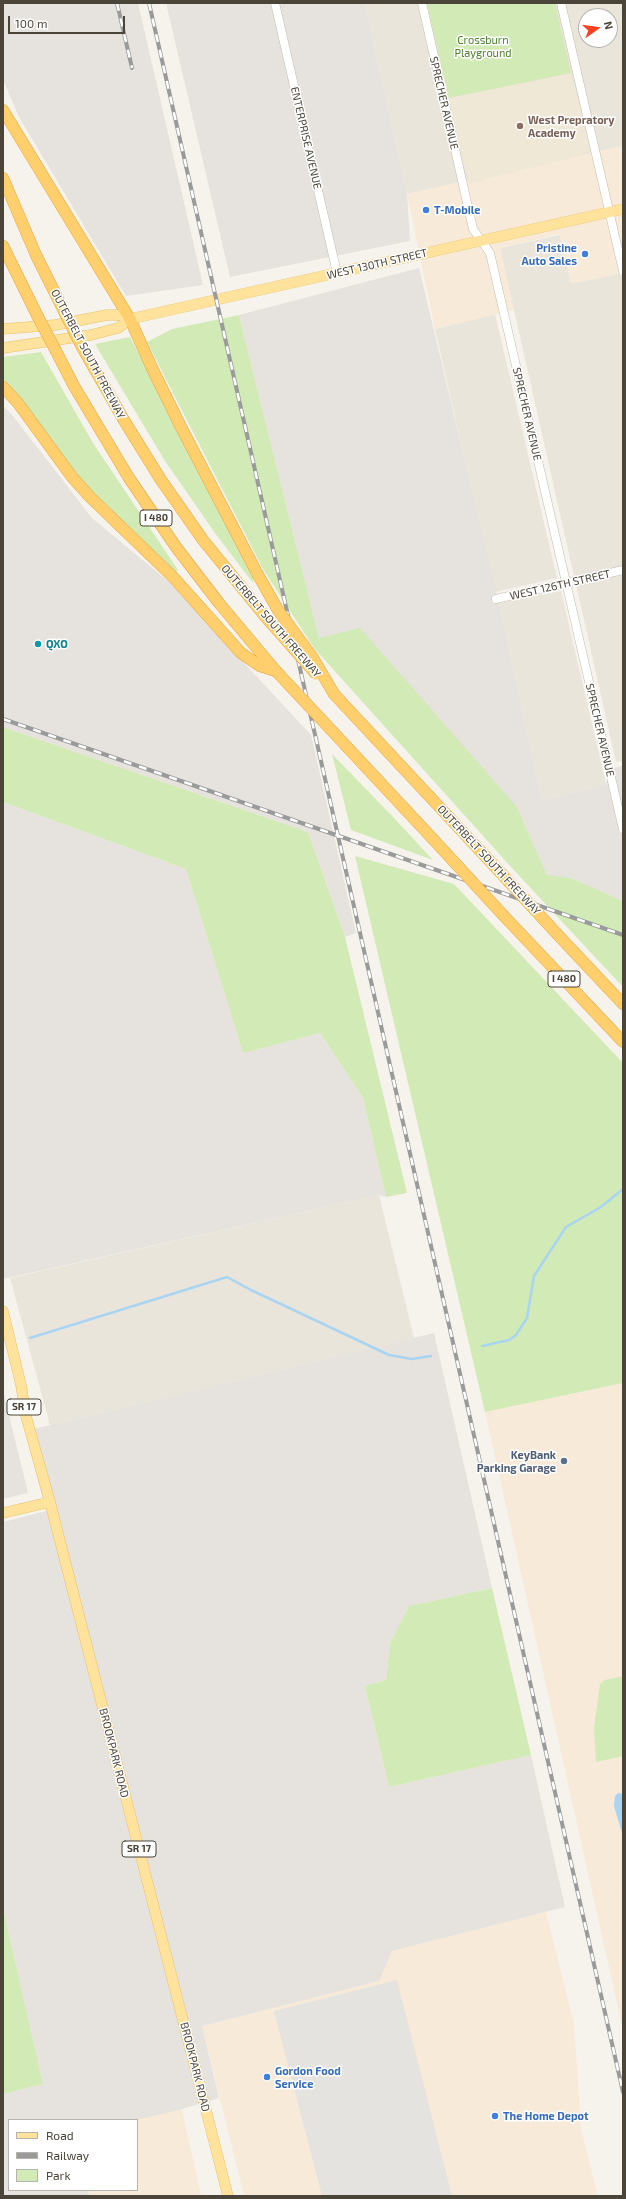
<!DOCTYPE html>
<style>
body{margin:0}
#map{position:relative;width:626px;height:2199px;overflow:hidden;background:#f6f3ec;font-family:"Exo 2",sans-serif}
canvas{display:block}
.frame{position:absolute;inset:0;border:4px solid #4b4439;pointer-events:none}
.legend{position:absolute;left:8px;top:2119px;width:130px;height:72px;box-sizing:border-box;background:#fff;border:1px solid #b7b4b0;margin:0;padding:5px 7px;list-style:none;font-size:12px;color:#4b4439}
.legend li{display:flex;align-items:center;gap:8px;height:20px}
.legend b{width:20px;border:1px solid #b7b4b0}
.north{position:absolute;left:578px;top:8px;width:40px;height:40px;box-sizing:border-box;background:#fff;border:1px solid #b7b4b0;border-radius:50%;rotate:76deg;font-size:11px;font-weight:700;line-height:16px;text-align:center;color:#4b4439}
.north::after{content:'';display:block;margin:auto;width:14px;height:18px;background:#fc3f1d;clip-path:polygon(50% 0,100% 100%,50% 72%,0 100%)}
.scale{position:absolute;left:8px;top:16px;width:117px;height:18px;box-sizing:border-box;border:2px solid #4b4439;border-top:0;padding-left:5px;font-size:12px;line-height:14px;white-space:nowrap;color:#4b4439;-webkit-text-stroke:3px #fff;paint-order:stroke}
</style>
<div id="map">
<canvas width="626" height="2199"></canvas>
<div class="frame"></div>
<ul class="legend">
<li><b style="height:5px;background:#ffe39c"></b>Road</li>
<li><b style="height:5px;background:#9a9a9a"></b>Railway</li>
<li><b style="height:11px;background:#d2eab5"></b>Park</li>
</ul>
<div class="north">N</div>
<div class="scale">100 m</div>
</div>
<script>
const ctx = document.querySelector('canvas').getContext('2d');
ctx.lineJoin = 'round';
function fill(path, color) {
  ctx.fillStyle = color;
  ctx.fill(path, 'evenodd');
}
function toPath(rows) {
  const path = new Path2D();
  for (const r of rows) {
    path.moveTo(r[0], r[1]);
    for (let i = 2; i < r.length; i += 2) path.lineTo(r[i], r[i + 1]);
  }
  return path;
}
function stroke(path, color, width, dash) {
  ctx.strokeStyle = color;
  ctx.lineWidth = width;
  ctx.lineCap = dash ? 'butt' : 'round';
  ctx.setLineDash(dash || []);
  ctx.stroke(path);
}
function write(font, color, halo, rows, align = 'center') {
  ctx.font = font + ' "Exo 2",sans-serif';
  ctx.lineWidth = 3;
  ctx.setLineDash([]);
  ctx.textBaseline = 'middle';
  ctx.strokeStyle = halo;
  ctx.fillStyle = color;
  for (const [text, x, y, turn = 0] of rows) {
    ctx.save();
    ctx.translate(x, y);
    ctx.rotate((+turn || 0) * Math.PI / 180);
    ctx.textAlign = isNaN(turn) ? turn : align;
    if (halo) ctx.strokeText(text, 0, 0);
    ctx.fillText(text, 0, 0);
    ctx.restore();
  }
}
fill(toPath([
 [365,3,623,3,623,146,407,194],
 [586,16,610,16,610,40,586,40],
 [560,235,623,270,623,761,616,762,500,248],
 [495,314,557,578,495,592,435,329],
 [561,591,606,784,542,800,499,603],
 [379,1195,414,1338,50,1425,10,1278]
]), '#eae5da');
fill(toPath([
 [623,146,623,273,571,284,559,234,500,248,514,310,435,329,407,194],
 [623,1383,623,2030,485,1412],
 [546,1912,574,2024,581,2129,598,2196,244,2196,202,2026,378,1981,392,1951],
 [182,2109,201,2196,90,2196,87,2190,137,2190,136,2120]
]), '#f7ead8');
fill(toPath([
 [3,3,138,3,203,285,126,296,19,117,3,80],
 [166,3,365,3,407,194,410,241,230,277],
 [419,268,499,603,542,800,606,784,613,768,623,766,623,901,571,878,547,876,517,807,319,638,239,315],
 [3,406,13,416,92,518,169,582,311,735,356,933,345,937,308,832,3,727],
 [3,802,186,869,243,1053,320,1033,363,1098,386,1197,379,1195,3,1279],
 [434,1333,492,1588,409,1606,390,1643,386,1680,365,1686,389,1787,531,1755,565,1907,392,1951,379,1981,202,2026,219,2098,182,2109,137,2120,9,2120,9,2190,87,2190,90,2196,3,2196,3,2094,43,2084,3,1908,3,1522,46,1511,25,1431],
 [3,1390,28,1493,3,1499]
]), '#e6e2dd');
fill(toPath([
 [571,73,591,153,469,183,449,98]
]), '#efe8d6');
fill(toPath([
 [427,3,555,3,571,73,449,98],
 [239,315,319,638,360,628,517,807,547,875,571,878,623,901,623,987,511,867,314,648,263,569,147,342,172,329],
 [130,337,253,574,253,583,215,533,165,461,95,344],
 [41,352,93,443,178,570,175,573,109,509,77,476,11,389,3,381,3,357],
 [3,727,308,832,345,937,407,1193,386,1197,363,1098,320,1033,243,1053,186,869,3,802],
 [332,754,393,817,433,860,351,830],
 [355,856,454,884,623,1063,623,1383,485,1412],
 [492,1588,531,1755,389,1787,365,1686,386,1680,390,1643,409,1606],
 [623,1676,623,1756,596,1762,594,1728,600,1684,605,1680],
 [3,1908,43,2084,3,2094]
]), '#d2eab5');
fill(toPath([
 [397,1980,452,2196,322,2196,274,2011]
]), '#e5e3e0');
fill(toPath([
 [618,1793,623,1794,623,1836,614,1806,615,1796]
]), '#a9d4f2');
stroke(toPath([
 [30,1338,227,1277,251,1290,389,1355,412,1359,431,1356],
 [482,1346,509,1340,516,1335,527,1318,534,1276,566,1227,601,1207,623,1189]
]), '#a9d4f2', 2.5);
const minor = toPath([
 [275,3,337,273],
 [422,3,473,229,490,253,623,829],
 [561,3,623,271],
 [496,599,623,570]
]);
const major = toPath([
 [3,329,55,325,107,315,123,315,130,319],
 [3,348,91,335,118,328,130,319,623,209],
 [3,1311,21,1385,26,1416,50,1502,228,2196],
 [3,1513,50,1502]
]);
const highway = toPath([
 [3,110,130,319,152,368,181,427,257,573],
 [3,178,36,255,65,313],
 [3,246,38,317],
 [82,347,125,422,161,480,203,540,264,615],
 [56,351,74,386,129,478,176,547,219,603,276,671],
 [3,387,18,403,72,477,90,497,174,578,241,653,260,666,276,671],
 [334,694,486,857],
 [349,749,432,838],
 [504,916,623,1042],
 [558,935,623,1004]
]);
stroke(minor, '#c2bbae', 9);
stroke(major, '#e6c16a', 11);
stroke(highway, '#e0a43c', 12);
stroke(minor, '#fff', 8);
stroke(major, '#ffe39c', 10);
stroke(highway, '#ffcf6e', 11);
const rail = toPath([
 [117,3,132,68],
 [149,3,623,2092],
 [3,719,623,935]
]);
stroke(rail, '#9a9a9a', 4);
stroke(rail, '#fff', 2.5, [8]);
const highwayBridge = toPath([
 [65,313,82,347],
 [38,317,56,351],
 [257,573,278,610,313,658,334,694],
 [264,615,316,674],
 [276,671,349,749],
 [432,838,504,916],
 [486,857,558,935]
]);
stroke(highwayBridge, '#e0a43c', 12, []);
stroke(highwayBridge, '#ffcf6e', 11);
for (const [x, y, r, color] of [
 [520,126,4,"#8d6e63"],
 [426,210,4,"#3f7fe0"],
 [585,254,4,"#3f7fe0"],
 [38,644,4,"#0f9aa8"],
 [564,1461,4,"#5c6f8a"],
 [267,2077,4,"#3f7fe0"],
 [495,2116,4,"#3f7fe0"]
]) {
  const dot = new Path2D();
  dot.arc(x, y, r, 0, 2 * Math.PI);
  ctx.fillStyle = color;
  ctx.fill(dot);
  stroke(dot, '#fff', 1.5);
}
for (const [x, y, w] of [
 [156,518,32],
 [564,979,32],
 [24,1407,34],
 [139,1849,34]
]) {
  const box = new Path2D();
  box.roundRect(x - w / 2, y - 8, w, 16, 3);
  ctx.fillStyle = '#fff';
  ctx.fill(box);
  stroke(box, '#4b4439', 1);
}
write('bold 10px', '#4b4439', null, [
 ["I 480",156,518],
 ["I 480",564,979],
 ["SR 17",24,1407],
 ["SR 17",139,1849]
]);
write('11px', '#4a7f2a', '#fff', [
 ["Crossburn",483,40],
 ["Playground",483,53]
]);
write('11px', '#4b4439', '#fff', [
 ["SPRECHER AVENUE",444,103,77],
 ["ENTERPRISE AVENUE",306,138,77],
 ["WEST 130TH STREET",377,264,-13],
 ["OUTERBELT SOUTH FREEWAY",88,354,62],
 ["SPRECHER AVENUE",527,414,77],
 ["WEST 126TH STREET",560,585,-13],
 ["OUTERBELT SOUTH FREEWAY",271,621,49],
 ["SPRECHER AVENUE",600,730,77],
 ["OUTERBELT SOUTH FREEWAY",489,860,47],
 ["BROOKPARK ROAD",114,1753,76],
 ["BROOKPARK ROAD",195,2067,76]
]);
write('bold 11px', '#785e54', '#fff', [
 ["West Prepratory",528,120],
 ["Academy",528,133]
], 'left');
write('bold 11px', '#366cbe', '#fff', [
 ["T-Mobile",434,210],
 ["Pristine",577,248,"right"],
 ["Auto Sales",577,261,"right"],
 ["Gordon Food",275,2071],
 ["Service",275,2084],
 ["The Home Depot",503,2116]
], 'left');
write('bold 11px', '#0d838f', '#fff', [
 ["QXO",46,644]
], 'left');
write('bold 11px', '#4e5e75', '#fff', [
 ["KeyBank",556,1455],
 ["Parking Garage",556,1468]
], 'right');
</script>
